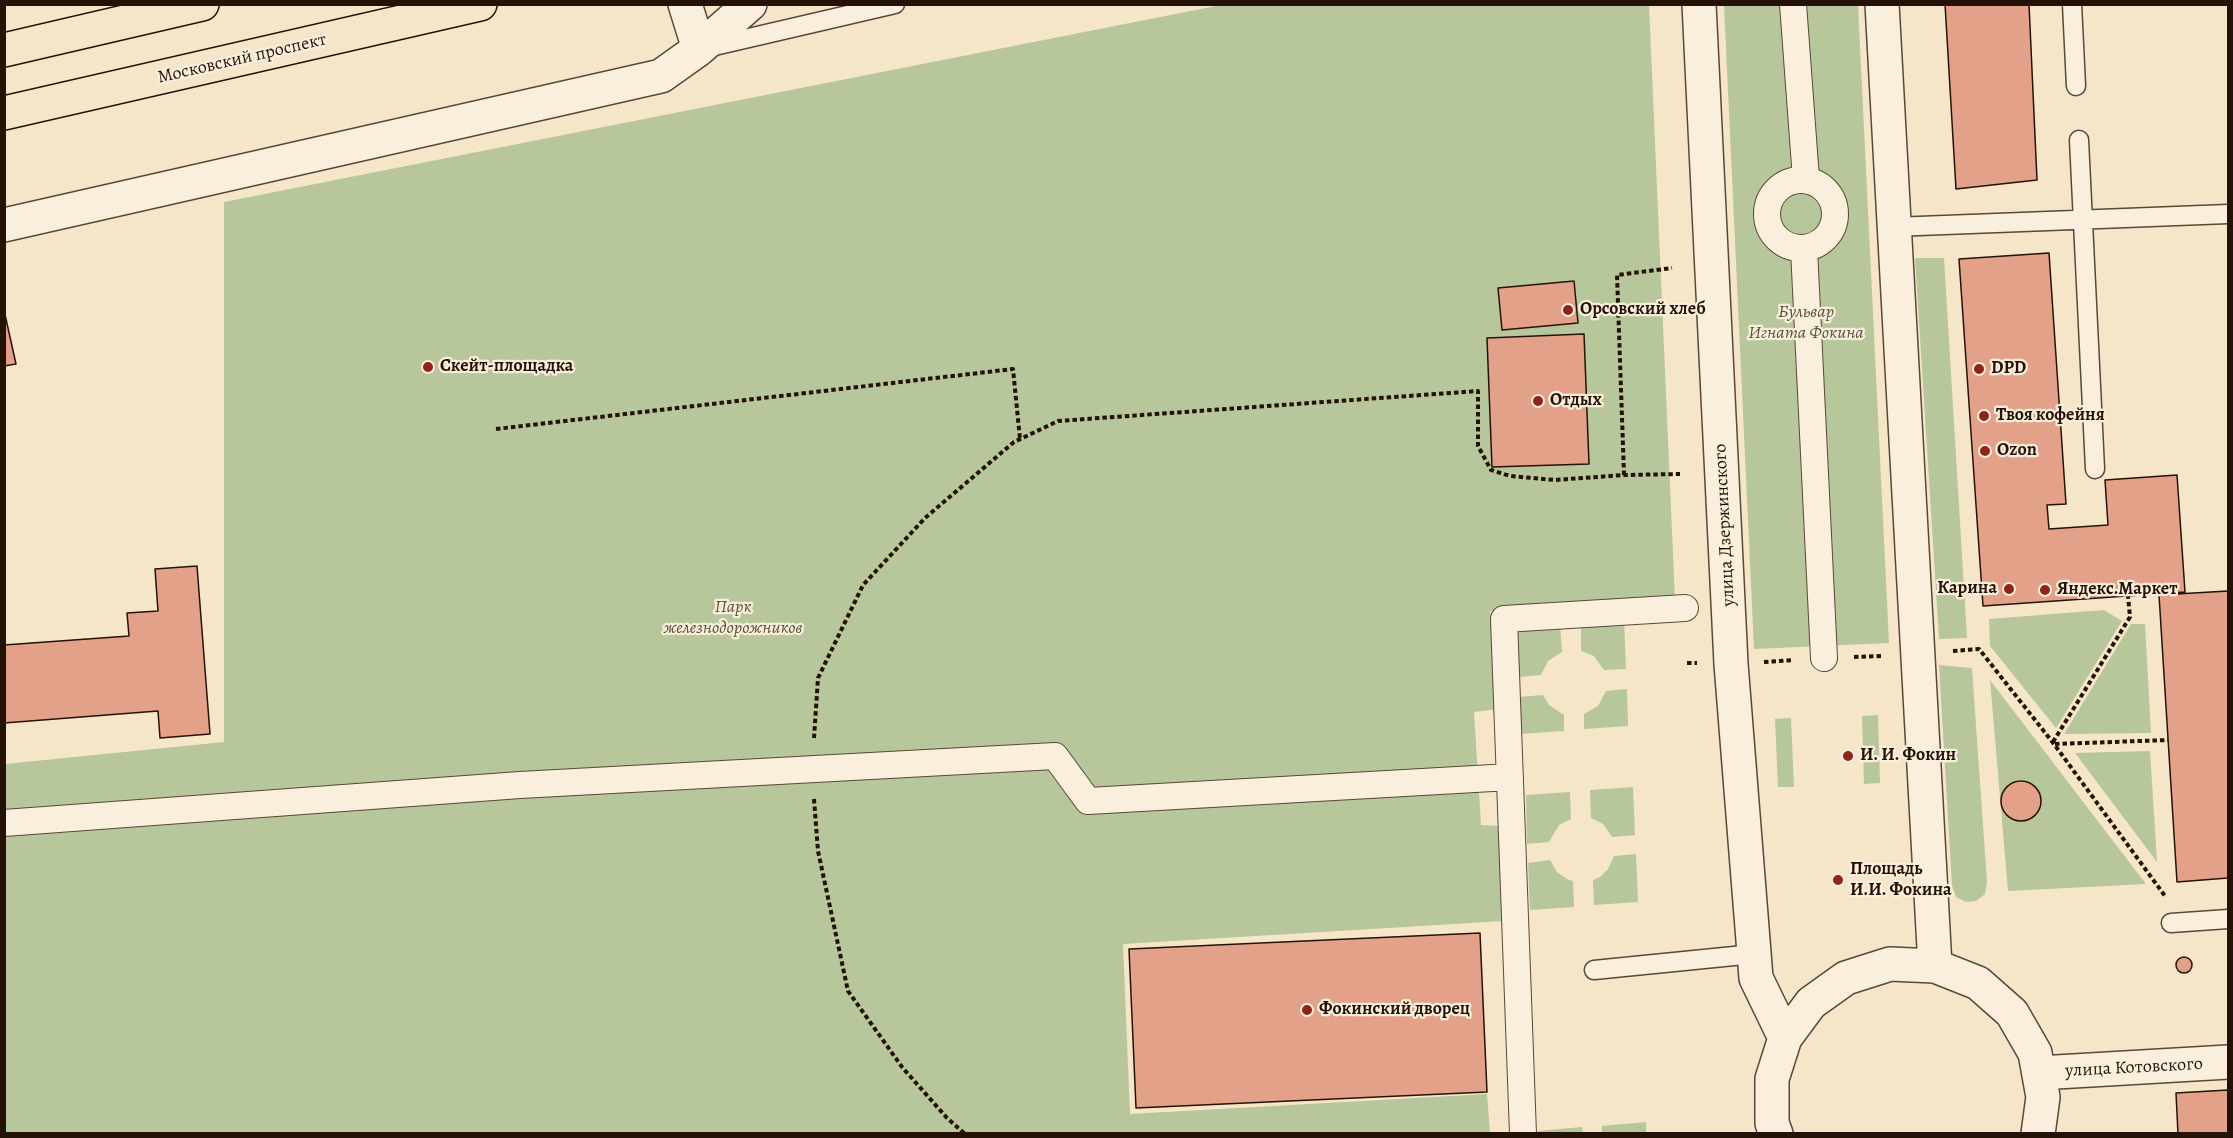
<!DOCTYPE html>
<meta charset="utf-8">
<style>
body{margin:0}
#map{position:relative;width:2233px;height:1138px;overflow:hidden;background:#f6e6c9;font-family:Alegreya,serif}
canvas{display:block}
.frame{position:absolute;inset:0;border:6px solid #251207;pointer-events:none}
</style>
<div id="map">
<canvas width="2233" height="1138"></canvas>
<div class="frame"></div>
</div>
<script>
const ctx = document.querySelector('canvas').getContext('2d');
ctx.lineJoin = 'round';
function fill(path, color) {
  ctx.fillStyle = color;
  ctx.fill(path, 'evenodd');
}
function toPath(rows) {
  const path = new Path2D();
  for (const r of rows) {
    if (r.length === 3) {
      path.moveTo(r[0] + r[2], r[1]);
      path.arc(r[0], r[1], r[2], 0, 2 * Math.PI);
      continue;
    }
    path.moveTo(r[0], r[1]);
    for (let i = 2; i < r.length; i += 2) path.lineTo(r[i], r[i + 1]);
  }
  return path;
}
function stroke(path, color, width, dash) {
  ctx.strokeStyle = color;
  ctx.lineWidth = width;
  ctx.lineCap = dash ? 'butt' : 'round';
  ctx.setLineDash(dash || []);
  ctx.stroke(path);
}
function write(font, color, halo, rows, align = 'center') {
  ctx.font = font + ' Alegreya,serif';
  ctx.lineWidth = 4.5;
  ctx.setLineDash([]);
  ctx.textBaseline = 'middle';
  ctx.strokeStyle = halo;
  ctx.fillStyle = color;
  for (const [text, x, y, turn = 0] of rows) {
    ctx.save();
    ctx.translate(x, y);
    ctx.rotate((+turn || 0) * Math.PI / 180);
    ctx.textAlign = isNaN(turn) ? turn : align;
    if (halo) ctx.strokeText(text, 0, 0);
    ctx.fillText(text, 0, 0);
    ctx.restore();
  }
}
fill(toPath([
 [1221,5,1649,5,1675,600,1490,611,1498,709,1474,712,1481,825,1499,826,1504,921,1123,944,1130,1114,1487,1094,1490,1133,5,1134,5,764,224,742,224,202],
 [1724,5,1858,5,1889,643,1754,649],
 [1915,258,1944,258,1967,638,1939,639],
 [2104,610,2122,621,2056,728,1990,646,1989,619],
 [1624,619,1626,669,1604,670,1594,656,1581,651,1581,623],
 [1560,624,1562,652,1548,661,1541,675,1518,677,1517,627],
 [2131,624,2145,624,2151,733,2064,734],
 [1939,665,1972,668,1987,882,1985,894,1976,901,1966,902,1956,897,1952,886],
 [1990,680,2146,884,2008,891],
 [1627,689,1628,726,1584,729,1584,714,1598,706,1606,691],
 [1543,695,1549,705,1564,715,1564,731,1520,734,1519,697],
 [1878,715,1880,783,1864,784,1862,716],
 [1791,718,1794,787,1778,787,1775,719],
 [2150,751,2157,862,2075,753],
 [1633,787,1635,835,1612,837,1603,824,1591,818,1590,790],
 [1570,792,1571,819,1559,825,1549,842,1527,844,1526,795],
 [1636,854,1638,902,1594,905,1593,880,1600,877,1608,869,1614,856],
 [1550,860,1557,872,1567,879,1573,881,1574,907,1530,910,1528,863],
 [1646,1122,1646,1133,1602,1133,1602,1126],
 [1582,1127,1583,1133,1538,1133,1538,1131]
]), '#b7c69b');
const building = toPath([
 [1945,4,2029,4,2037,180,1956,189,1945,4],
 [2049,253,2066,504,2047,505,2049,529,2108,525,2105,480,2177,475,2185,592,1983,606,1959,259,2049,253],
 [1574,281,1578,323,1502,330,1498,288,1574,281],
 [4,310,16,364,4,366,4,310],
 [1584,334,1589,464,1492,467,1487,338,1584,334],
 [197,566,210,734,160,738,158,711,4,723,4,645,129,636,127,613,158,611,155,569,197,566],
 [2228,591,2228,878,2177,882,2159,595,2228,591],
 [2021,801,20],
 [1480,933,1487,1092,1136,1108,1129,949,1480,933],
 [2184,965,8],
 [2228,1090,2228,1134,2178,1134,2176,1093,2228,1090]
]);
fill(building, '#e3a18a');
stroke(building, '#251207', 1.5);
const service = toPath([
 [2072,4,2076,86],
 [710,47,895,4],
 [2079,140,2095,469],
 [1893,227,2228,214],
 [2171,923,2228,919],
 [1594,970,1754,954]
]);
const pedestrian = toPath([
 [1793,4,1806,179],
 [1801,214,34],
 [1804,249,1824,658],
 [4,823,520,785,1055,756,1088,801,1510,777],
 [1523,1134,1504,619,1685,608]
]);
const minor = toPath([
 [1699,4,1731,664,1756,978,1785,1038],
 [1882,4,1935,966],
 [1776,1134,1772,1123,1772,1079,1785,1038,1811,1003,1846,978,1890,964,1935,966,1978,983,2012,1013,2035,1053,2043,1097,2038,1134]
]);
const tertiary = toPath([
 [685,4,699,49],
 [4,225,661,76,699,49,750,4],
 [2039,1073,2228,1062]
]);
const primary = toPath([
 [4,50,202,4],
 [4,113,480,4]
]);
stroke(service, '#594738', 21);
stroke(pedestrian, '#594738', 28);
stroke(minor, '#594738', 36);
stroke(tertiary, '#594738', 36);
stroke(primary, '#251207', 36);
stroke(toPath([
 [496,429,1013,369,1020,439],
 [1624,475,1617,275,1672,268],
 [1953,651,1979,649,2054,744,2165,896],
 [1854,657,1883,656],
 [1764,662,1793,660],
 [1687,663,1697,663],
 [814,738,818,678,863,585,925,518,1014,442,1058,421,1478,391,1478,446,1491,470,1510,476,1555,480,1624,475,1680,474],
 [2053,742,2130,617,2128,596],
 [2055,744,2168,740],
 [814,799,818,851,848,991,902,1067,947,1118,965,1134]
]), '#251207', 4, [4.5, 3]);
stroke(service, '#f9efdc', 18);
stroke(pedestrian, '#f9efdc', 26);
stroke(minor, '#f9efdc', 33);
stroke(tertiary, '#f9efdc', 33);
stroke(primary, '#f6e6c9', 33);
for (const [x, y, r, color] of [
 [1568,310,6,"#8f2418"],
 [428,367,6,"#8f2418"],
 [1979,369,6,"#8f2418"],
 [1538,401,6,"#8f2418"],
 [1984,416,6,"#8f2418"],
 [1985,451,6,"#8f2418"],
 [2009,589,6,"#8f2418"],
 [2045,590,6,"#8f2418"],
 [1848,756,6,"#8f2418"],
 [1838,880,6,"#8f2418"],
 [1307,1010,6,"#8f2418"]
]) {
  const dot = new Path2D();
  dot.arc(x, y, r, 0, 2 * Math.PI);
  ctx.fillStyle = color;
  ctx.fill(dot);
  stroke(dot, '#f9efdc', 2);
}
write('18px', '#251207', '#f9efdc', [
 ["Московский проспект",242,59,-13],
 ["улица Дзержинского",1725,525,-93],
 ["улица Котовского",2134,1068,-3]
]);
write('bold 18px', '#251207', '#f9efdc', [
 ["Орсовский хлеб",1580,310],
 ["Скейт-площадка",440,367],
 ["DPD",1991,369],
 ["Отдых",1550,401],
 ["Твоя кофейня",1996,416],
 ["Ozon",1997,451],
 ["Карина",1997,589,"right"],
 ["Яндекс.Маркет",2057,590],
 ["И. И. Фокин",1860,756],
 ["Площадь",1850,870],
 ["И.И. Фокина",1850,891],
 ["Фокинский дворец",1319,1010]
], 'left');
write('italic 18px', '#58513b', '#f9efdc', [
 ["Бульвар",1806,313],
 ["Игната Фокина",1806,334],
 ["Парк",733,608],
 ["железнодорожников",733,629]
]);
</script>
